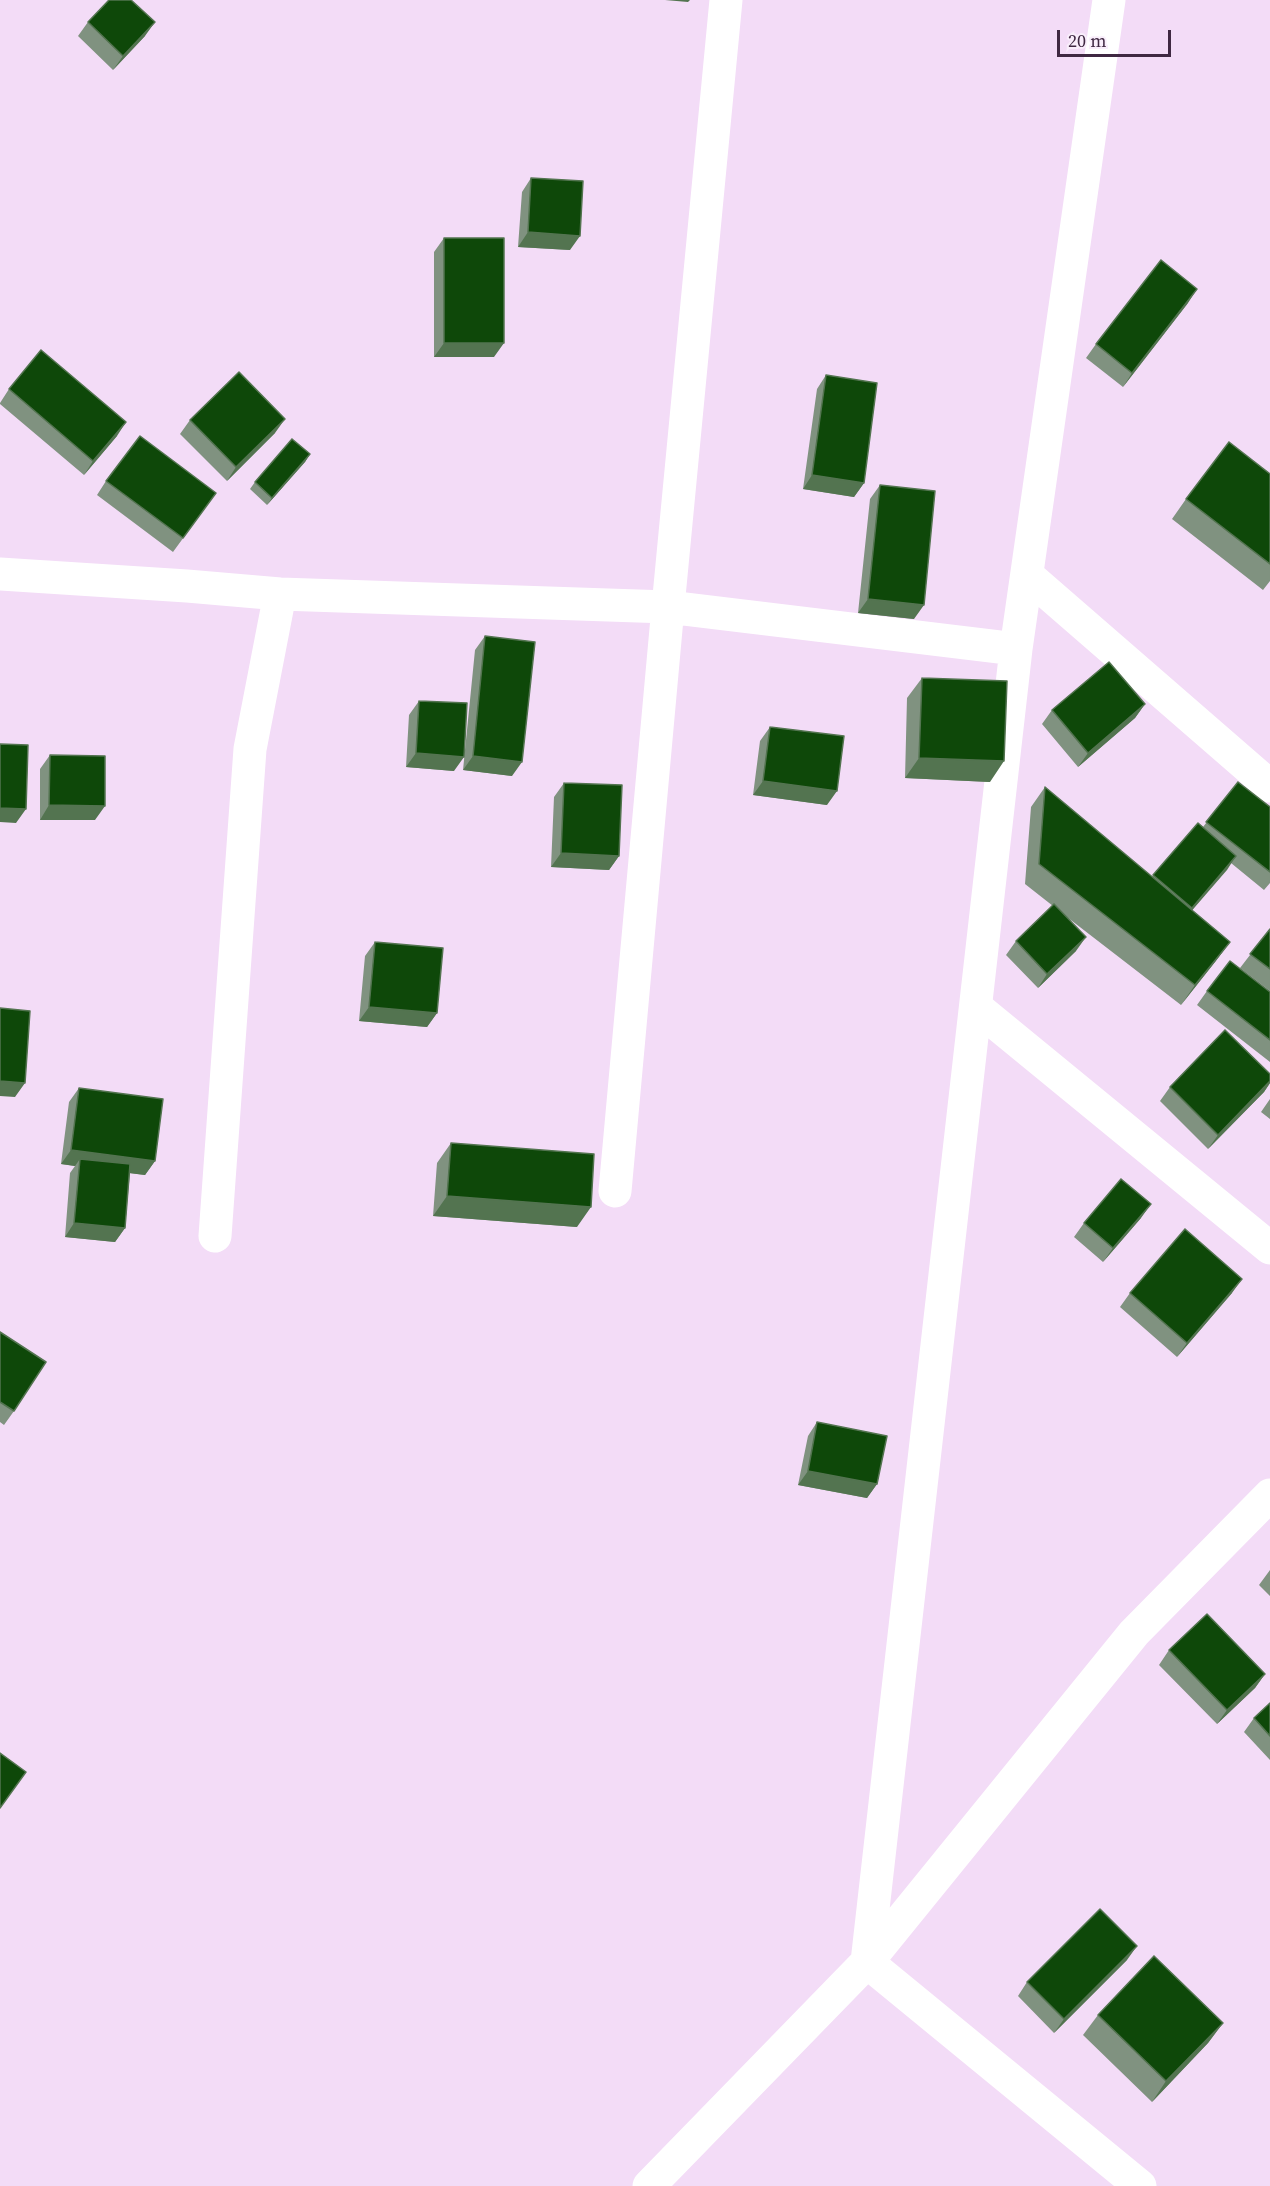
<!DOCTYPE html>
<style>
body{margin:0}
#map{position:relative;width:1270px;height:2186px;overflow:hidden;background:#f3dcf7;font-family:"Source Serif 4",serif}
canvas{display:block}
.scale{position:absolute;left:1057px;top:30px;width:114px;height:27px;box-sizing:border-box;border:3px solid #3f2842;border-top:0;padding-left:8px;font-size:18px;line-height:21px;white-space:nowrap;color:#3f2842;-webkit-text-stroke:4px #f9eefb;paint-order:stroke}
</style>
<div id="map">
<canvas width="1270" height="2186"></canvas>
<div class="scale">20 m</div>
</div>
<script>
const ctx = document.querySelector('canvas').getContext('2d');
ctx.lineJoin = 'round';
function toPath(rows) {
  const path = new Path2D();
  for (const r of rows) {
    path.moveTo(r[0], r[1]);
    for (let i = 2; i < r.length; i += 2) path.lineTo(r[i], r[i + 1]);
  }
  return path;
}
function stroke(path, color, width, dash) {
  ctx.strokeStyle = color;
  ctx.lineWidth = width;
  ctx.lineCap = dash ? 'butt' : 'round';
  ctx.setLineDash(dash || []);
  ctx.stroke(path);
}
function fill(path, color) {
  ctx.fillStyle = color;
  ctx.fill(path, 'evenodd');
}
stroke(toPath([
 [0,574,187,586,280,594,668,607,1016,649],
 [1027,575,1270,786],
 [976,1007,1270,1248],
 [615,1191,668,607,726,0],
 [215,1236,250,749,280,594],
 [867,1962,1016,649,1109,0],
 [867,1962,1140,2186],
 [649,2186,867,1962,1134,1633,1270,1495]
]), '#fff', 33);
fill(toPath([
 [88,22,145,36,113,70,78,36],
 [531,178,570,250,518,247,522,192],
 [444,238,494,357,434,357,434,252],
 [1188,303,1123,387,1086,358,1096,344],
 [826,375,864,483,854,497,803,489,817,389],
 [9,389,117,436,84,475,0,404,0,403],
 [190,420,275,433,227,481,180,434],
 [310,454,305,462,267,505,250,489,255,482],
 [1270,474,1270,581,1263,590,1172,519,1186,499],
 [106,481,216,493,173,552,97,495],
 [880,485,914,619,858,613,870,499],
 [485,636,512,776,463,770,475,650],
 [922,678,990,782,905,778,907,698],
 [419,701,454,771,406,767,409,715],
 [1145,704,1135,718,1078,767,1042,724,1052,710],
 [770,727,827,805,753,795,760,741],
 [50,755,95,820,40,820,40,769],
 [1238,782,1270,807,1270,883,1264,890,1231,863,1192,910,1230,942,1215,962,1181,1005,1063,914,1076,951,1038,988,1006,955,1016,941,1053,906,1025,884,1031,807,1045,787,1152,877,1198,823,1203,827],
 [564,783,619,856,609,870,551,867,554,797],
 [1270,929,1270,991,1240,968],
 [375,942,437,1013,427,1027,359,1021,365,956],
 [1207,991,1270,992,1270,1062,1197,1005],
 [1270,1074,1270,1083,1264,1092,1208,1149,1160,1101,1170,1087],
 [79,1088,155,1161,145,1175,130,1173,125,1228,115,1242,65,1237,70,1173,75,1166,61,1164,69,1102],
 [1270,1099,1270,1119,1261,1112],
 [451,1143,577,1227,433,1216,437,1163],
 [1141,1218,1103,1262,1074,1237,1084,1223],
 [1130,1293,1232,1293,1177,1357,1120,1307],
 [0,1332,14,1411,4,1425,0,1422],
 [817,1422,877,1484,867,1498,798,1485,808,1436],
 [1270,1570,1270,1596,1259,1585],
 [1169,1650,1265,1674,1255,1688,1217,1724,1159,1665],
 [1270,1703,1270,1760,1244,1732,1254,1718],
 [1127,1960,1054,2033,1018,1996,1027,1982],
 [1098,2015,1223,2023,1208,2043,1152,2102,1083,2035]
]), '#809280');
fill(toPath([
 [665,0,690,0,688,2],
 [155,22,145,36,113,70,123,56],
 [528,232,580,236,570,250,518,247],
 [1197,289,1188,303,1123,387,1132,373],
 [444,343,504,343,494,357,434,357],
 [285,419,275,433,227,481,236,467],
 [126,422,117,436,84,475,93,461],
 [310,454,305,462,267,505,272,498],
 [812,475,864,483,854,497,803,489],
 [868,599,924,605,914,619,858,613],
 [1145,704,1135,718,1078,767,1088,753],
 [416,753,464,757,454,771,406,767],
 [473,756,522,762,512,776,463,770],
 [919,758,1004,761,990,782,905,778],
 [763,781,837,791,827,805,753,795],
 [49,805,105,806,95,820,40,820],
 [0,808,26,809,16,823,0,822],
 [561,853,619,856,609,870,551,867],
 [1236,856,1227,870,1182,922,1192,908],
 [1086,937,1076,951,1038,988,1047,974],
 [1230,942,1215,962,1181,1005,1195,985],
 [369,1007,437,1013,427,1027,359,1021],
 [0,1081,25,1083,15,1097,0,1096],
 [1270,1081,1270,1083,1264,1092,1208,1149,1218,1135],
 [71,1150,155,1161,145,1175,79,1167,80,1159,75,1166,61,1164],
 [447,1196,591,1207,577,1227,433,1216],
 [1151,1204,1141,1218,1103,1262,1113,1248],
 [74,1223,125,1228,115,1242,65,1237],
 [1242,1279,1232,1293,1177,1357,1187,1343],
 [808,1471,877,1484,867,1498,798,1485],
 [1265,1674,1255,1688,1217,1724,1227,1710],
 [1137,1946,1127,1960,1054,2033,1064,2019],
 [1223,2023,1208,2043,1152,2102,1166,2081]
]), '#537450');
const building = toPath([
 [109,0,131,0,155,22,123,56,88,22,109,0],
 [531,178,583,181,580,236,528,232,531,178],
 [444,238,504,238,504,343,444,343,444,238],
 [1161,260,1197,289,1132,373,1096,344,1161,260],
 [41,350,126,422,93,461,9,389,41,350],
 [239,372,285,419,236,467,190,420,239,372],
 [826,375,877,383,864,483,812,475,826,375],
 [140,436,216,493,183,538,106,481,140,436],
 [292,439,310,454,272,498,255,482,292,439],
 [1229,442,1270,474,1270,564,1186,499,1229,442],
 [880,485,935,491,924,605,868,599,880,485],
 [485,636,535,642,522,762,473,756,485,636],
 [1109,662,1145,704,1088,753,1052,710,1109,662],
 [922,678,1007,681,1004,761,919,758,922,678],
 [419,701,467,703,464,757,416,753,419,701],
 [770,727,844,736,837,791,763,781,770,727],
 [0,744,28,745,26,809,0,808,0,744],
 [50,755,105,756,105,806,49,805,50,755],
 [1238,782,1270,807,1270,872,1206,822,1238,782],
 [564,783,622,785,619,856,561,853,564,783],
 [1045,787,1230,942,1195,985,1039,864,1045,787],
 [1198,823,1236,856,1192,908,1153,875,1198,823],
 [1054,904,1086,937,1047,974,1016,941,1054,904],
 [1270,929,1270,969,1250,954,1270,929],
 [375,942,443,948,437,1013,369,1007,375,942],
 [1230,961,1270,992,1270,1040,1207,991,1230,961],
 [0,1008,30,1011,25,1083,0,1081,0,1008],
 [1225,1030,1270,1074,1270,1081,1218,1135,1170,1087,1225,1030],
 [79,1088,163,1099,155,1161,71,1150,79,1088],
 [451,1143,594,1154,591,1207,447,1196,451,1143],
 [80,1159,130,1164,125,1228,74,1223,80,1159],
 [1121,1179,1151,1204,1113,1248,1084,1223,1121,1179],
 [1185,1229,1242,1279,1187,1343,1130,1293,1185,1229],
 [0,1332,46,1362,14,1411,0,1402,0,1332],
 [817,1422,887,1436,877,1484,808,1471,817,1422],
 [1207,1614,1265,1674,1227,1710,1169,1650,1207,1614],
 [1270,1703,1270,1736,1254,1718,1270,1703],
 [0,1753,26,1772,0,1808,0,1753],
 [1100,1909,1137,1946,1064,2019,1027,1982,1100,1909],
 [1154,1956,1223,2023,1166,2081,1098,2015,1154,1956]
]);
fill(building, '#0e4809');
stroke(building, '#537450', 1.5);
</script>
